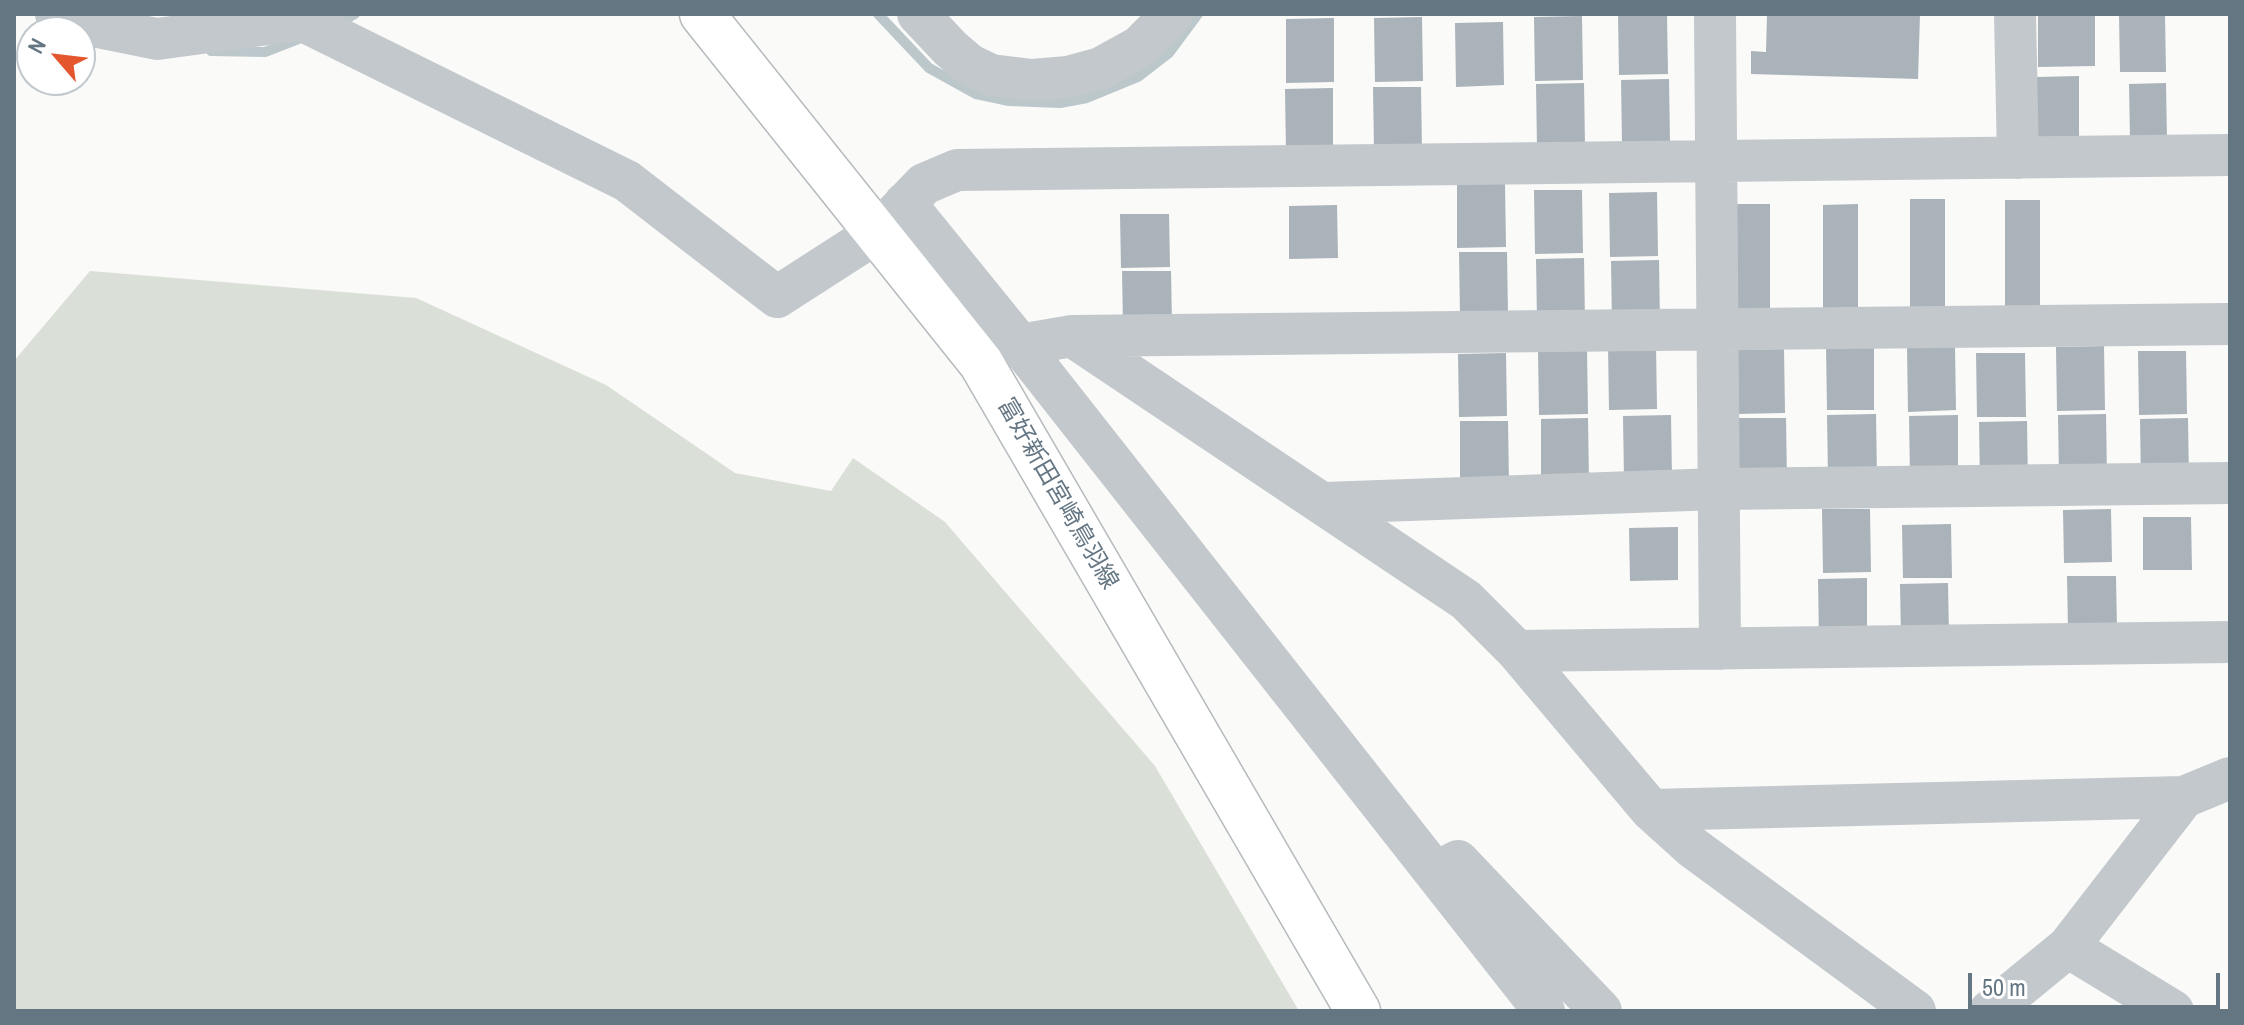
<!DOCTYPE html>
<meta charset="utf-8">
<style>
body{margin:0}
#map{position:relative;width:2244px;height:1025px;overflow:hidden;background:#fafaf8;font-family:"Archivo Narrow",sans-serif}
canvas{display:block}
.frame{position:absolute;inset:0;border:16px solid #657683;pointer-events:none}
.north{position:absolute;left:16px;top:16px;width:80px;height:80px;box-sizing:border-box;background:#fff;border:2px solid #c1c8cd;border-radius:50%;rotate:298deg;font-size:22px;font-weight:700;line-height:32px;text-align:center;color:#657683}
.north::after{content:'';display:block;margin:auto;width:28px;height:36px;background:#e4572e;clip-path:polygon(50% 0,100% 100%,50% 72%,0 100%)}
.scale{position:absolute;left:1968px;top:973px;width:252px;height:36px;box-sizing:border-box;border:4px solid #657683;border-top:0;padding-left:10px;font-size:24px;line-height:28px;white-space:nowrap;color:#657683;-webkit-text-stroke:6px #fff;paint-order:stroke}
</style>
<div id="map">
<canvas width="2244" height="1025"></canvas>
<div class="frame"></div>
<div class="north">N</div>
<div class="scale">50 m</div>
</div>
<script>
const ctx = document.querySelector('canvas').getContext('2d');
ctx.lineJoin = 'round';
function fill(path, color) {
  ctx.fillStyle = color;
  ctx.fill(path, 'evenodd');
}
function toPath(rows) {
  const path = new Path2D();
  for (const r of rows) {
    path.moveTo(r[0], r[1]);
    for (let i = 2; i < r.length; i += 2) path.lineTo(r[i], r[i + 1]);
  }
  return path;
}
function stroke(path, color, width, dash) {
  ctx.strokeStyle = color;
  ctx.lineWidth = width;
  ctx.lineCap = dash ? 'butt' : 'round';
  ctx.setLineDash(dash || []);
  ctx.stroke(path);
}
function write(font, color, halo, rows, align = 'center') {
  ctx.font = font + ' "Archivo Narrow","Noto Sans JP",sans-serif';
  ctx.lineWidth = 8;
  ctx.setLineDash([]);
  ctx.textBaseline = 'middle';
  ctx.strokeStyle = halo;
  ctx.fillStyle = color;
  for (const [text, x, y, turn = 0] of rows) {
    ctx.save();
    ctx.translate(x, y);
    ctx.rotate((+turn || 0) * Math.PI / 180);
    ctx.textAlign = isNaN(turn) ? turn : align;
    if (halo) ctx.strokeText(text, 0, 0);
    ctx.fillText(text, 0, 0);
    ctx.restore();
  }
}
fill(toPath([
 [90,271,416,298,606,385,735,473,831,491,853,458,945,522,1155,766,1299,1011,14,1011,14,361]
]), '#dadfd7');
stroke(toPath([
 [878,14,929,68,976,94,1009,101,1060,103,1087,98,1138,77,1169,53,1198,14],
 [339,23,355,14],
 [211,51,265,52,301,38]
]), '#bbc7cb', 10);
fill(toPath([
 [1618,14,1667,14,1668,74,1619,75],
 [1767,14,1920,14,1918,79,1751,74,1751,51,1766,52],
 [2038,14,2095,14,2095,66,2038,67],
 [2119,14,2165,14,2166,72,2120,72],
 [1582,16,1583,80,1535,81,1534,17],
 [1422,17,1423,81,1375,82,1374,18],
 [1334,18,1334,82,1286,83,1286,19],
 [1503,22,1504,85,1456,87,1455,23],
 [2079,76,2079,139,2037,140,2037,77],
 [1669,79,1670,143,1622,144,1621,80],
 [1584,83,1585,147,1537,148,1536,84],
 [2166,83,2167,140,2130,140,2129,84],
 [1373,87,1421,87,1422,150,1374,151],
 [1333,88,1333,152,1286,153,1285,89],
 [1457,184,1505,184,1506,247,1457,248],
 [1534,190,1582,190,1583,253,1535,254],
 [1657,192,1658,256,1610,257,1609,193],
 [1910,199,1945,199,1945,317,1910,317],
 [2005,200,2040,200,2040,318,2005,318],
 [1735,204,1770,204,1770,322,1735,322],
 [1858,204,1858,323,1823,323,1823,205],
 [1337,205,1338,258,1289,259,1289,206],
 [1120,214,1169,214,1170,267,1121,268],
 [1459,252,1507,252,1508,315,1460,316],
 [1584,258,1585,322,1537,322,1536,259],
 [1659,260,1660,324,1612,325,1611,261],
 [1122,271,1171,271,1172,324,1123,325],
 [1656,345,1657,409,1609,410,1608,346],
 [1874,346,1874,410,1827,410,1826,347],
 [2104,346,2105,410,2057,411,2056,347],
 [1955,347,1956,410,1908,412,1907,348],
 [1784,349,1785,413,1737,414,1736,350],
 [1587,350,1588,414,1539,415,1538,351],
 [2138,351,2186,351,2187,414,2139,415],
 [1506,353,1507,416,1459,417,1458,354],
 [1976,353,2025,353,2026,417,1977,417],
 [1876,414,1877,478,1828,479,1827,415],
 [2106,414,2107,478,2059,479,2058,415],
 [1671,415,1672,479,1624,479,1623,416],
 [1958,415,1958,479,1910,479,1909,416],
 [1588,418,1589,482,1541,483,1541,419],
 [1738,418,1786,418,1787,481,1739,482],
 [2188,418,2189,482,2141,483,2140,419],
 [1460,421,1508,421,1509,485,1460,485],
 [2027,421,2028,484,1980,486,1979,422],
 [1822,509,1870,509,1871,572,1823,573],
 [2111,509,2112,562,2064,563,2063,510],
 [2143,517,2191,517,2192,570,2143,570],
 [1951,524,1952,578,1903,578,1902,525],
 [1678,527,1678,580,1630,581,1629,528],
 [2067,576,2116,576,2117,629,2068,630],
 [1867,578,1867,642,1819,642,1818,579],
 [1948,583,1949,636,1901,637,1900,584]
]), '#aab3b9');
const major = toPath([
 [702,14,981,363,1358,1011]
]);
stroke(major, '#b5babe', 47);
stroke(toPath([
 [56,14,68,21,157,39,298,20],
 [289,14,627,181,777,297,878,232,924,184,957,170,2230,155],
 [918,14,951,49,970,65,991,75,1032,80,1068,77,1101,68,1139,47,1172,14],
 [1715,14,1720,649],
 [2015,14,2018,158],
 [905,203,1020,345,1544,1011],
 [1072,336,2230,324],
 [1020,345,1072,336,1466,600,1517,651,1651,810,1692,847,1915,1011],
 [1324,503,1718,489,2230,483],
 [1517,651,2230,642],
 [1651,810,2184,797],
 [1452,864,1458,861,1601,1011],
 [2068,947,2173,1011],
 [1990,1011,2068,947,2184,797,2230,778]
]), '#c3c8cc', 42);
stroke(major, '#fff', 44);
write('24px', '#657683', '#fff', [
 ["富好新田宮崎鳥羽線",1057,494,60]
]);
</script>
